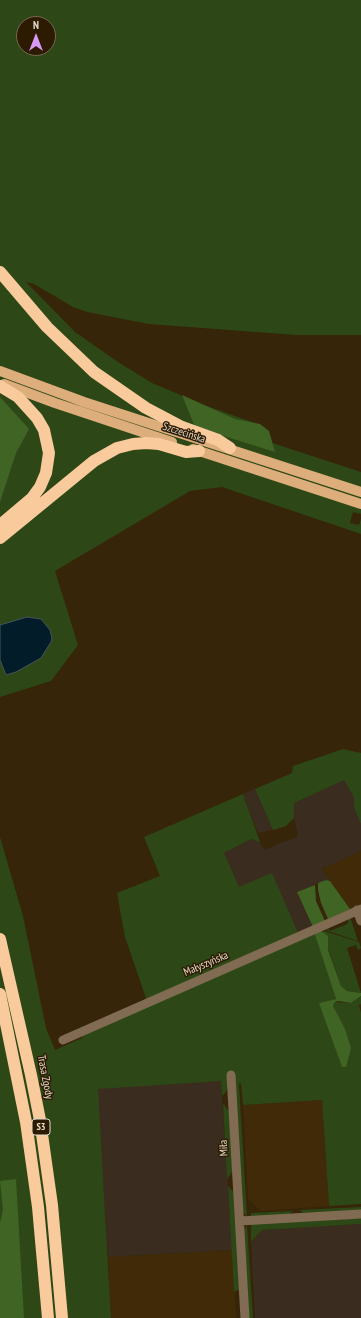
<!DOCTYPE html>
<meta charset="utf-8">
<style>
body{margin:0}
#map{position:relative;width:361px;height:1318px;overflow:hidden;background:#362509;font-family:"PT Sans Narrow",sans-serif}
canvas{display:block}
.north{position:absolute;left:16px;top:16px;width:40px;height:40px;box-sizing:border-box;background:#2c1b01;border:1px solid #766752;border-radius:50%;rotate:0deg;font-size:11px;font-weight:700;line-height:16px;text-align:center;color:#e5dacb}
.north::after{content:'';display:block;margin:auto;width:14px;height:18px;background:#d89af8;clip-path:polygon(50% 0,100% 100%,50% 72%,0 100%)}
</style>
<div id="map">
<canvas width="361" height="1318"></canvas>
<div class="north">N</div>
</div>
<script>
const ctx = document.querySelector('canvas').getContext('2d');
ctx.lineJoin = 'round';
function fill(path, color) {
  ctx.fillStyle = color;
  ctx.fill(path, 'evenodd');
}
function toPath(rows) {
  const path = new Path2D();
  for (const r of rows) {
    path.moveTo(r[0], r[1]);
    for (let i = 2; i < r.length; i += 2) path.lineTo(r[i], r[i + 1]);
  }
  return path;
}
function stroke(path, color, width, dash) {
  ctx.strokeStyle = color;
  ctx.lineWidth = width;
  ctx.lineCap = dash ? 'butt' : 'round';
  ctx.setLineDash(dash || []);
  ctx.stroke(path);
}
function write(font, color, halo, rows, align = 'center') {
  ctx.font = font + ' "PT Sans Narrow",sans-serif';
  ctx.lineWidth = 3;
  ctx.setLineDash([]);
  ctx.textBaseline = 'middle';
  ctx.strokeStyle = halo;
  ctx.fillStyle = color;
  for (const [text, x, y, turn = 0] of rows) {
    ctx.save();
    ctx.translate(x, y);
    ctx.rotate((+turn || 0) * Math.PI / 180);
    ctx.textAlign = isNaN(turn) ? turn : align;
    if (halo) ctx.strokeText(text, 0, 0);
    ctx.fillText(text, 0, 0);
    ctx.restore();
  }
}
fill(toPath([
 [361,851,361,905,350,909,322,869],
 [322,1100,329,1206,261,1211,248,1199,243,1105],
 [232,1250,236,1318,111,1318,108,1257]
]), '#402a07');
fill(toPath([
 [354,772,361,794,361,851,322,869,330,881,326,880,297,892,313,927,298,933,239,887,224,853,251,839,260,842,264,850,298,836,291,802],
 [255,789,273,830,258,833,243,794],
 [221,1081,232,1250,108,1257,97,1088],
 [361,1224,361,1318,255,1318,251,1243,262,1230]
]), '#3a2d1f');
fill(toPath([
 [0,0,361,0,361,335,296,335,149,324,87,312,73,307,34,284,26,282,75,332,118,362,152,383,204,405,258,424,254,437,361,472,361,488,358,496,361,497,361,514,353,512,350,523,359,525,361,519,361,534,222,487,190,491,55,571,78,645,51,681,0,697],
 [24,24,48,24,48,48,24,48],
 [343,749,361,753,361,824,354,807,354,797,344,780,296,802,294,804,294,818,286,826,273,830,255,789,292,773,293,766],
 [243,794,260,842,251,839,224,853,239,887,272,873,298,933,147,1001,125,937,117,893,160,876,144,837],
 [0,837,23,916,46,1028,55,1050,82,1038,83,1035,314,932,336,999,319,1003,335,1009,333,1006,335,1002,351,1003,361,996,361,1004,359,1005,361,1013,361,1204,329,1206,322,1100,243,1105,241,1083,239,1084,247,1217,243,1212,228,1087,226,1092,222,1096,221,1081,98,1089,111,1318,0,1318],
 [350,917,358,941,325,930,329,929,330,931,347,924],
 [324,931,359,942,361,948,358,950,356,945,347,948,361,993,347,991,341,986,322,932],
 [223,1103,230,1113,233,1171,227,1179],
 [228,1186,234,1193,240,1289,234,1292],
 [361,1207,361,1211,303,1213,300,1210],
 [293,1211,288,1215,251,1217,251,1213],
 [361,1218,361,1224,262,1230,251,1242,251,1224],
 [247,1225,253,1318,249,1318,244,1230]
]), '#2d4816');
fill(toPath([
 [182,395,235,419,260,424,269,431,275,452,195,427],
 [0,397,29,429,16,453,0,502],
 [326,880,330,881,350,909,328,919,321,903,318,890,318,883],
 [315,885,316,901,325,921,313,927,297,892],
 [320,930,328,936,328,950,341,986,347,991,361,993,361,996,351,1003,338,1001,335,1002,333,1006,345,1029,351,1048,346,1067,342,1067,319,1003,336,999,314,932],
 [16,1179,24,1318,0,1318,0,1223,3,1210,0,1181]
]), '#406423');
const water = toPath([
 [27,617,41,619,50,630,52,638,51,642,41,658,16,672,6,675,0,660,0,625,27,617]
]);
fill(water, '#031c29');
stroke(water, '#47555a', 1);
stroke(toPath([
 [357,910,361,921],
 [63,1040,361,909],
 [231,1075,245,1318],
 [240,1221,361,1214]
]), '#826b53', 9);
stroke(toPath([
 [0,371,84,402,361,492],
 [4,384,55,403,172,442],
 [193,449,361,504]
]), '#ddad7b', 10);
stroke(toPath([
 [0,272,47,327,94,372,146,408,182,427,218,440,230,448],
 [0,386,18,397,37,418,44,430,49,453,46,473,40,487,32,498,0,525],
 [0,538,94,461,117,448,133,444,146,443,159,444,186,452,199,451],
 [0,939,31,1075,40,1120,52,1205,62,1318],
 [0,994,26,1122,38,1207,48,1318]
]), '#f9ca9b', 12);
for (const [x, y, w] of [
 [41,1127,18]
]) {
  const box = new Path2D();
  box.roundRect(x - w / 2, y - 8, w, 16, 3);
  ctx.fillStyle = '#2c1b01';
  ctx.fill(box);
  stroke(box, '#e5dacb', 1);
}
write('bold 10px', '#e5dacb', null, [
 ["S3",41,1127]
]);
write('11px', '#e5dacb', '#2c1b01', [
 ["Szczecińska",184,433,18],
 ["Małyszyńska",206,964,-23],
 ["Trasa Zgody",45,1077,79],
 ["Miła",224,1148,-93]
]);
</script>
